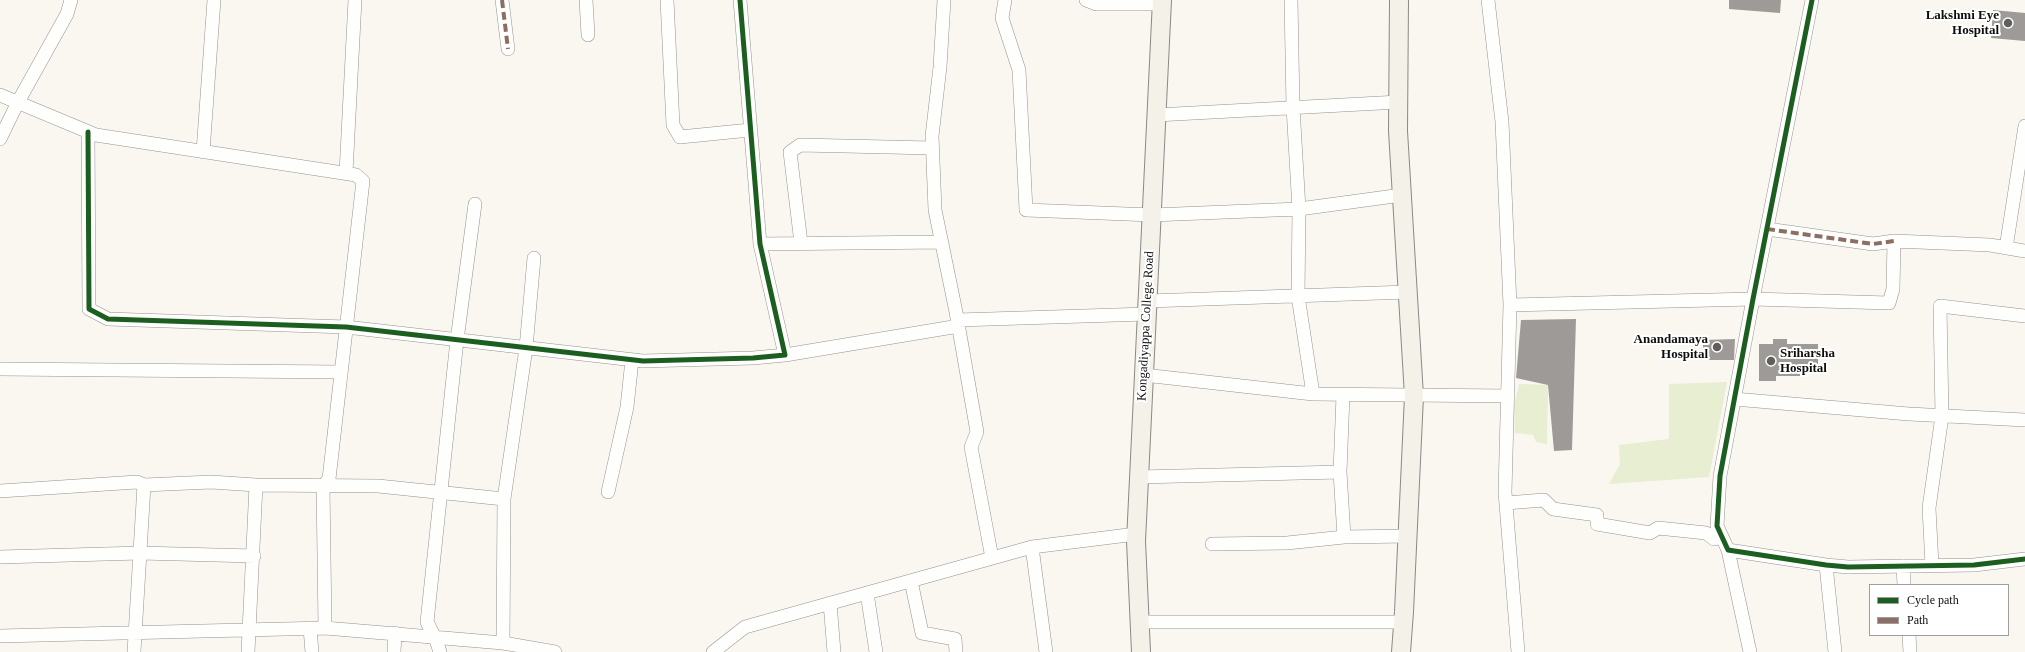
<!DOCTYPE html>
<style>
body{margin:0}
#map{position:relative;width:2025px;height:652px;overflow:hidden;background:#faf7f1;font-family:Georgia,serif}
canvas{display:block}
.legend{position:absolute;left:1869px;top:584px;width:140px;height:52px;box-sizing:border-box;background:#fff;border:1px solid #9e9e9e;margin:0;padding:5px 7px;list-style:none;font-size:12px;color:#0d0d0d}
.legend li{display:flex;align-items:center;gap:8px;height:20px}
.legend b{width:20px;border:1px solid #9e9e9e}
</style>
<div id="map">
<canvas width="2025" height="652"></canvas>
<ul class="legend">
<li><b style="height:5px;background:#1b5e20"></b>Cycle path</li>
<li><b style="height:5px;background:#8d6e63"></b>Path</li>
</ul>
</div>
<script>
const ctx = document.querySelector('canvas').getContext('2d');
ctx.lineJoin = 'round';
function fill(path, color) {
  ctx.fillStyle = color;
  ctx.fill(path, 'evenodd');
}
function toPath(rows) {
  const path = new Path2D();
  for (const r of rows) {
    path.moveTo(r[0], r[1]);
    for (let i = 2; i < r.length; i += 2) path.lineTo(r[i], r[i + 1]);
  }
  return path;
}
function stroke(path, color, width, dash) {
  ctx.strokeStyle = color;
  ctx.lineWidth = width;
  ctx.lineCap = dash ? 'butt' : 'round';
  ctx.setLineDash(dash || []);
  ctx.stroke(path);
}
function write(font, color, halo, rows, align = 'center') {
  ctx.font = font + ' Georgia,serif';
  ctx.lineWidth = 4;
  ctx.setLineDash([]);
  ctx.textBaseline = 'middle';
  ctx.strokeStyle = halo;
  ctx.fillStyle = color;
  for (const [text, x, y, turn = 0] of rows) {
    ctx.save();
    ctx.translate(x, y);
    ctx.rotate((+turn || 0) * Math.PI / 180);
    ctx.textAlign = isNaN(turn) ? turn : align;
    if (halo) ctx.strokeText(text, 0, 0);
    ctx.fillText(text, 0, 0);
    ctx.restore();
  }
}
fill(toPath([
 [1727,382,1709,477,1609,484,1620,464,1619,445,1669,439,1669,384],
 [1519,384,1548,385,1547,444,1536,442,1533,435,1515,433,1514,406]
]), '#e7eed2');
fill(toPath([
 [1729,0,1781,0,1780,13,1729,9],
 [1993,10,2025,13,2025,41,1991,38],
 [1576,319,1572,450,1554,451,1548,385,1516,378,1521,320],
 [1735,339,1734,360,1703,360,1703,340],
 [1773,339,1787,339,1787,344,1818,344,1818,365,1805,365,1805,376,1776,376,1776,381,1759,381,1759,344,1773,344]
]), '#9d9a97');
const street = toPath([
 [502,0,508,49],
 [586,0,588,35],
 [667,0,673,125,680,137,750,130],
 [944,0,940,67,932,136,935,210,956,312,977,432,971,447,992,558],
 [1005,0,1002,18,1019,70,1026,210,1152,215,1299,209,1402,195],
 [1086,0,1096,4,1162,4],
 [1291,0,1293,107,1299,209,1298,296,1313,394],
 [1488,0,1502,122,1510,305,1505,492,1518,652],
 [1812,0,1753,299,1720,476,1717,526,1728,550,1826,565,1848,567,1974,565,2025,559],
 [0,95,96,135,356,175,363,181,329,479,323,486,325,628],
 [1156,115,1399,102],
 [88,132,89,309,108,319,346,327,643,361,753,358,785,355,760,244,740,0],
 [0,139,18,102,67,14,71,0],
 [203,152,214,0],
 [355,175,346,173,355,0],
 [1767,229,1873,244,1894,241],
 [801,243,790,152,800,145,932,148],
 [760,244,942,242],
 [2006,248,2025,126],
 [1148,301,1408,292],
 [1510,305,1753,299,1889,303,1893,289,1894,241,1990,245,2025,251],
 [958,320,1147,314],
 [785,355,959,326],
 [0,369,341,372],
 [1144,375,1313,394,1508,396],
 [1343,395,1340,472,1344,537],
 [1734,399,1909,414,2025,420],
 [1139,477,1340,472],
 [0,491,137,482,144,485,211,482,256,485,378,486,504,499],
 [608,492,627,407,632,360],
 [1506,503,1544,500,1553,509,1597,515,1597,524,1650,533,1658,528,1706,533,1714,539,1722,537],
 [1212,544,1287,543,1344,537,1408,536],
 [1032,547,1046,652],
 [1728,550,1750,652],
 [0,557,140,553,254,556],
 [1826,565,1835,652],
 [1932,565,1929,508,1942,416,1940,306,2025,316],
 [1903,566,1904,585],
 [911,581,922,633,955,639,956,652],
 [867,593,876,652],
 [830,603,834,652],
 [1140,622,1404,622],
 [310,628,312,652],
 [1909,635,1910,652],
 [0,636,325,628,503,643,555,652],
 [503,643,504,499,526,348,534,258],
 [134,652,144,485],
 [248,652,256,485],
 [394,652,395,633],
 [440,652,436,640,427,622,457,340,475,204],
 [713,652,745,627,1032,547,1136,534]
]);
const secondary = toPath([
 [1399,0,1398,131,1414,396,1404,612,1401,652],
 [1141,652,1136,541,1162,0]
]);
stroke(street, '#949290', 14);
stroke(secondary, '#8a8986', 20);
stroke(street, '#fefefd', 13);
stroke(secondary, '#f4f1e8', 18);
stroke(toPath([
 [502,0,508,49],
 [1767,229,1873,244,1894,241]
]), '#8d6e63', 4, [8, 4]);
stroke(toPath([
 [1812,0,1753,299,1720,476,1717,526,1728,550,1826,565,1848,567,1974,565,2025,559],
 [88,132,89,309,108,319,346,327,643,361,753,358,785,355,760,244,740,0]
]), '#1b5e20', 5);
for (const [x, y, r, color] of [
 [2008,23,5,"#605f5d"],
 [1717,347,5,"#605f5d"],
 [1771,361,5,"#605f5d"]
]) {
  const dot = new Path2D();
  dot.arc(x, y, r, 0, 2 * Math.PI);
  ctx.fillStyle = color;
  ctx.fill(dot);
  stroke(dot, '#fff', 1.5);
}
write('bold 13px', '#0d0d0d', '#fff', [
 ["Lakshmi Eye",1999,16],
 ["Hospital",1999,31],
 ["Anandamaya",1708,340],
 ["Hospital",1708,355],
 ["Sriharsha",1780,354,"left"],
 ["Hospital",1780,369,"left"]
], 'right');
write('13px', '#0d0d0d', '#fff', [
 ["Kongadiyappa College Road",1146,326,-87]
]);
</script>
